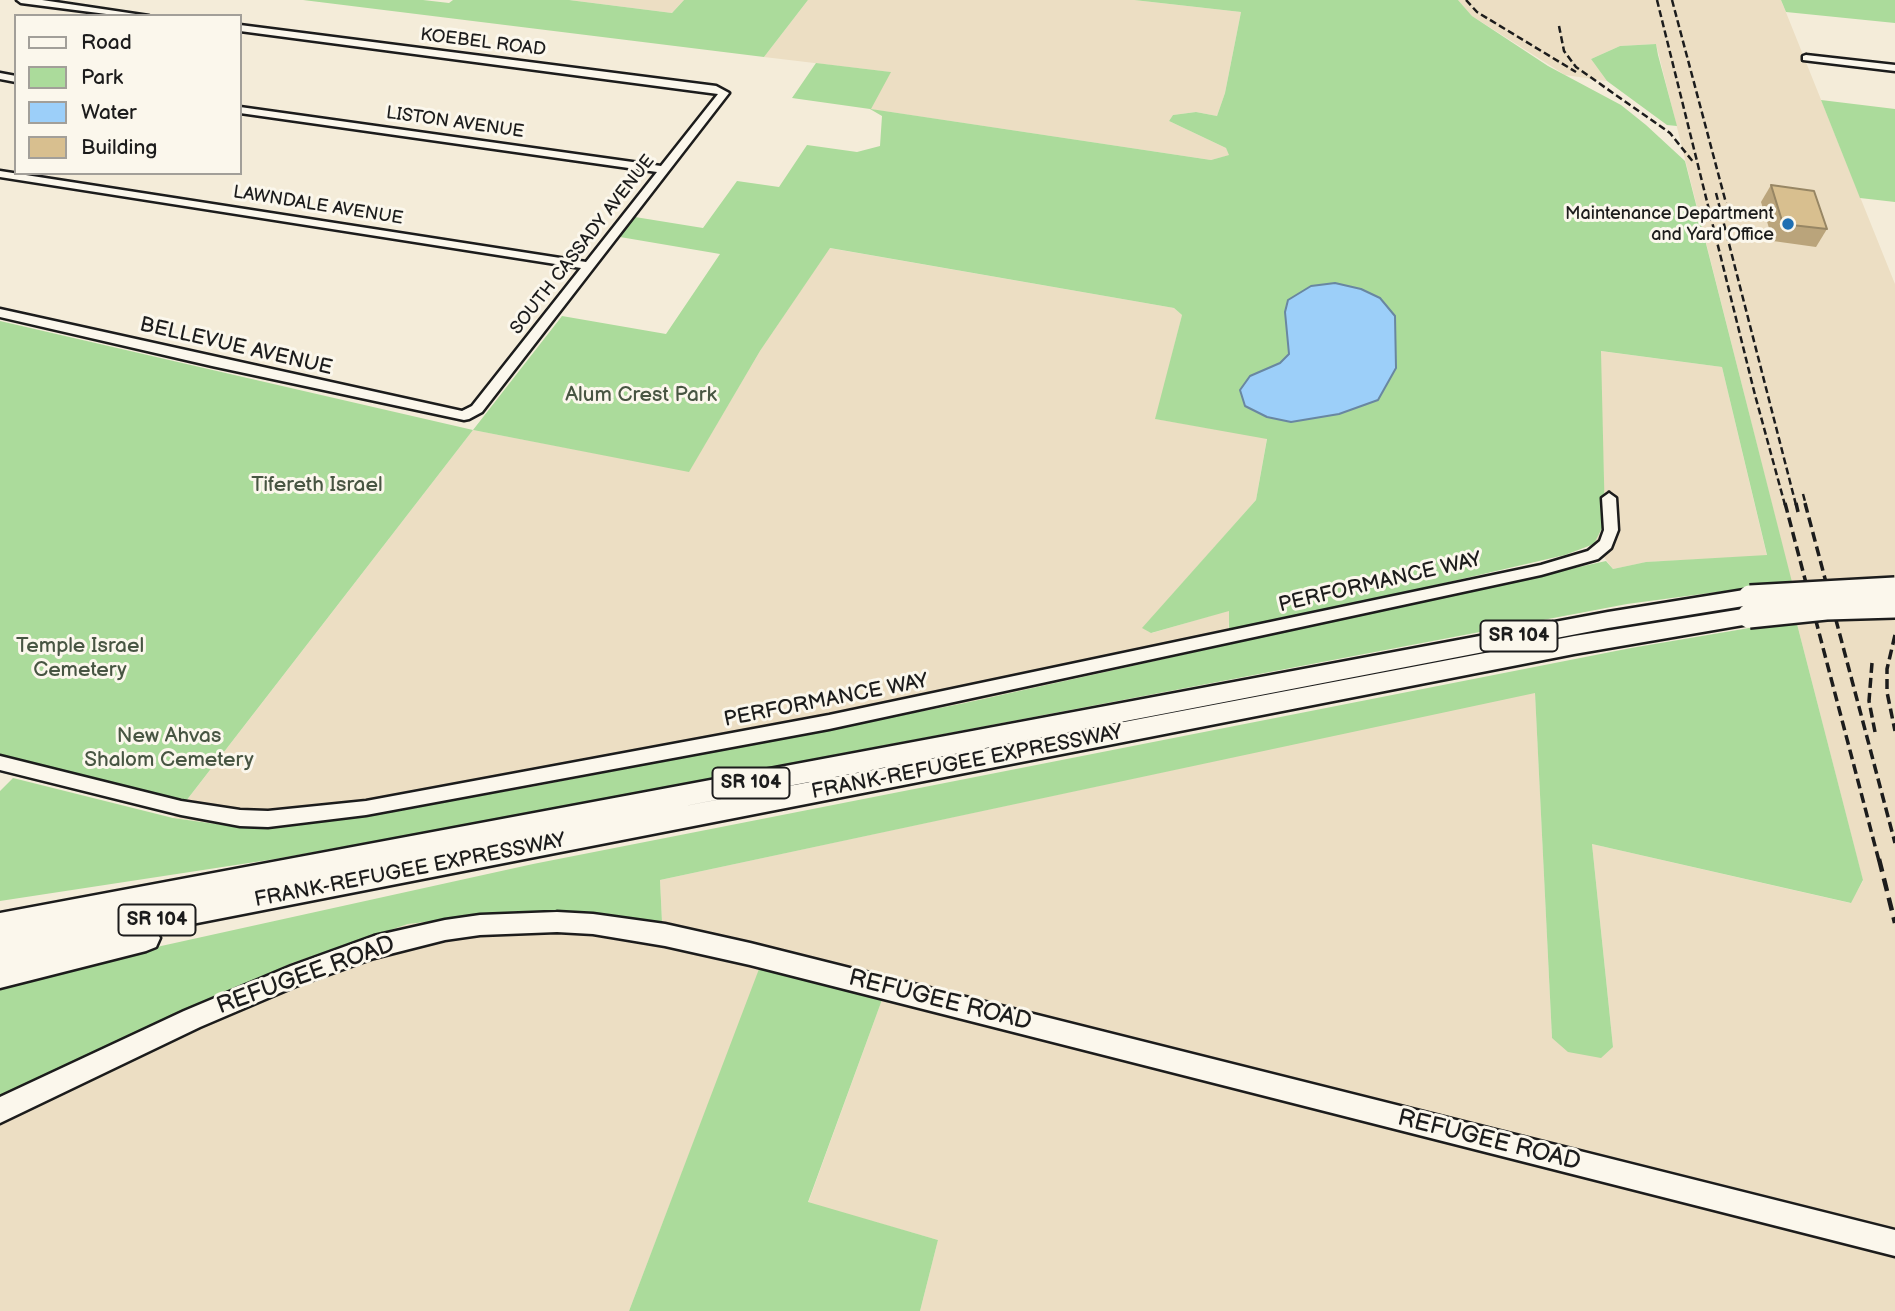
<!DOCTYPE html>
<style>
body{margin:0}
#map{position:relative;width:1895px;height:1311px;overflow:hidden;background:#f4ecd9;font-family:"Balsamiq Sans",sans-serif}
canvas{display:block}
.legend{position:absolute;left:14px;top:14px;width:228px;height:161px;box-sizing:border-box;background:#fbf7ec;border:2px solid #a29f99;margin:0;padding:9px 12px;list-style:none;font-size:21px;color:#1c1c1c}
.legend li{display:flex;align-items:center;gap:14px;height:35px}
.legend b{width:35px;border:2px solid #a29f99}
</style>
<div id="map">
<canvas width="1895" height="1311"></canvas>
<ul class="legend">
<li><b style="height:9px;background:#fbf7ec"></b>Road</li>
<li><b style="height:19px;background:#abdb9b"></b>Park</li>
<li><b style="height:19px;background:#9ccff9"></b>Water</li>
<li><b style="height:19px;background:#d8bf8f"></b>Building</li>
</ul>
</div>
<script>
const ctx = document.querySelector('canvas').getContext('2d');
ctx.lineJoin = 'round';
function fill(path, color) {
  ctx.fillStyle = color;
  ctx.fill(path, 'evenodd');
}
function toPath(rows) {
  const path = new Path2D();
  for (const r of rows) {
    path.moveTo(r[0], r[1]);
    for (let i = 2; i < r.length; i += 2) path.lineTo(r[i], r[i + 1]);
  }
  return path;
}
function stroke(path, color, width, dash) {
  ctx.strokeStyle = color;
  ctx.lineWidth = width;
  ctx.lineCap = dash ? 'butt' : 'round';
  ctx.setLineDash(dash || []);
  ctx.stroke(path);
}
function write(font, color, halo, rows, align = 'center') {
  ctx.font = font + ' "Balsamiq Sans",sans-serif';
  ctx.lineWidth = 6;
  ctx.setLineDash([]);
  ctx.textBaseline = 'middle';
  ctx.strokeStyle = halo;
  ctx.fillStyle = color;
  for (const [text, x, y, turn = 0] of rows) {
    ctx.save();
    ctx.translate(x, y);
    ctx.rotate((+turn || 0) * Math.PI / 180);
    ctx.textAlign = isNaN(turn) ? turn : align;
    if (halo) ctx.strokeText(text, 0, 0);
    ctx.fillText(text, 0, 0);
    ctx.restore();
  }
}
fill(toPath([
 [569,0,684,0,672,13],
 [808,0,1134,0,1241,12,1225,93,1217,116,1196,112,1173,115,1169,121,1226,148,1230,155,1211,160,870,109,890,72,764,57],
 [1458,0,1781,0,1895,284,1895,1311,920,1311,938,1240,808,1203,883,997,760,969,629,1311,0,1311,0,1097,292,963,408,924,519,911,662,922,660,880,1535,692,1552,1038,1613,1047,1592,844,1850,903,1863,881,1797,624,1802,624,1656,44,1620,46,1591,59,1607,81,1565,75,1472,16],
 [829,248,1174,308,1182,315,1156,419,1267,438,1256,500,1143,628,1152,633,1230,610,1227,645,965,703,536,786,345,819,230,826,173,818,473,430,689,471,760,351],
 [1600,351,1722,367,1767,556,1647,562,1613,569,1594,544,1605,522]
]), '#ecdec3');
fill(toPath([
 [303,0,423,0,449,3,453,0,569,0,672,13,684,0,808,0,764,57],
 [1134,0,1458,0,1472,16,1548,66,1621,105,1646,125,1685,161,1792,582,1627,604,487,821,275,859,0,901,0,791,13,778,173,818,230,826,345,819,536,786,965,703,1606,561,1613,569,1646,562,1767,555,1722,367,1601,351,1605,522,1594,544,1565,555,1229,633,1229,611,1151,633,1142,628,1256,500,1267,439,1155,419,1182,315,1174,308,830,248,760,351,689,472,473,430,186,801,0,755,0,321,473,430,562,316,666,334,720,254,620,237,635,217,703,228,737,181,779,187,807,145,857,152,880,146,882,116,870,109,792,98,816,63,891,72,871,109,1211,160,1229,155,1226,148,1169,121,1173,115,1196,112,1217,116,1225,93,1241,12],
 [1285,312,1339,414,1250,376,1280,363,1289,354],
 [1781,0,1895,0,1895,23,1786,12],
 [1656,44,1658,55,1677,126,1667,125,1607,81,1591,59,1620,46],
 [1821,100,1895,109,1895,202,1860,198],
 [1797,624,1863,880,1851,903,1592,844,1613,1047,1601,1058,1568,1052,1552,1038,1535,693,660,880,662,922,519,911,408,924,292,963,0,1097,0,985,75,965,533,864,1631,648,1755,627],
 [759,969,883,997,808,1202,938,1240,920,1311,629,1311]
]), '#abdb9b');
const water = toPath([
 [1335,283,1361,289,1380,298,1395,316,1396,368,1378,400,1339,414,1291,422,1267,417,1245,406,1240,390,1250,376,1280,363,1289,354,1285,312,1288,300,1311,286,1335,283]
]);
fill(water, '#9ccff9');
stroke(water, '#6987a1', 2);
const minor = toPath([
 [17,0,42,0,149,16,122,16,21,3,17,0],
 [240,25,716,86,729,93,482,412,469,419,464,420,212,366,0,317,0,309,462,411,472,406,581,268,0,177,0,171,586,262,657,172,240,113,240,107,661,166,718,94,240,31,240,25],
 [1806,55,1895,65,1895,71,1803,60,1803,56,1806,55],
 [0,73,16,76,16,82,0,79,0,73],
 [1609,493,1616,498,1618,530,1611,548,1598,559,1541,575,829,729,366,815,268,827,240,826,181,815,0,770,0,756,181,801,240,810,268,811,366,801,829,715,1541,565,1588,551,1600,541,1604,530,1602,498,1609,493]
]);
const major = toPath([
 [557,912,593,914,665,924,750,943,1895,1230,1895,1256,750,965,665,946,593,934,557,932,480,935,445,940,374,958,296,986,200,1027,0,1123,0,1097,184,1011,291,966,374,936,445,920,480,915,557,912]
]);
const highway = toPath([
 [1750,589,1758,591,1761,597,1758,603,1750,605,1608,628,669,809,1574,636,1749,608,1757,610,1760,616,1757,622,1749,624,1574,654,156,931,160,938,156,947,146,951,0,988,0,962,6,961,0,962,0,913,1608,612,1750,589]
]);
stroke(minor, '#1c1c1c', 5);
stroke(major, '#1c1c1c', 5);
stroke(highway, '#1c1c1c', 5);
fill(minor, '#fbf7ec');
fill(major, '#fbf7ec');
fill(highway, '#fbf7ec');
stroke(toPath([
 [1466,0,1477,12,1576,72],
 [1657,0,1755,395,1785,505],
 [1672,0,1726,203],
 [1559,26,1564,51,1576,67,1670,133,1694,163],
 [1716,193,1796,505],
 [1803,494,1806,505]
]), '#1c1c1c', 2.5, [7, 3.5]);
stroke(toPath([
 [1785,503,1879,861],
 [1796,503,1798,512],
 [1805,503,1895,843],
 [1895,635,1887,669,1887,692,1895,731],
 [1872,663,1869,701,1875,732]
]), '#1c1c1c', 3.5, [10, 5]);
stroke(toPath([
 [1879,859,1895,923]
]), '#1c1c1c', 4.5, [13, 7]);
const highwayBridge = toPath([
 [1750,597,1895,589],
 [1749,616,1826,608,1895,606]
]);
stroke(highwayBridge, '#1c1c1c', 28, []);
stroke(highwayBridge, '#fbf7ec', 23);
fill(toPath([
 [1771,185,1827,229,1816,247,1773,241,1761,202]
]), '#baa47b');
const building = toPath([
 [1771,185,1814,191,1827,229,1783,224,1771,185]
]);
fill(building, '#d8bf8f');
stroke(building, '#978664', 2);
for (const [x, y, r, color] of [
 [1788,224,7,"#1f6fb2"]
]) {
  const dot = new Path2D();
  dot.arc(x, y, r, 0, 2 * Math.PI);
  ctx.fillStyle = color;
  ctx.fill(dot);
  stroke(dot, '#fbf7ec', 2.5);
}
write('18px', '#1c1c1c', '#fbf7ec', [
 ["KOEBEL ROAD",483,43,7],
 ["LISTON AVENUE",455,123,8],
 ["LAWNDALE AVENUE",318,206,9],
 ["SOUTH CASSADY AVENUE",583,245,-52]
]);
write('18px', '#1c1c1c', '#fbf7ec', [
 ["Maintenance Department",1774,214],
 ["and Yard Office",1774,235]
], 'right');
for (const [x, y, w] of [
 [1519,636,77],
 [751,783,77],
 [157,920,77]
]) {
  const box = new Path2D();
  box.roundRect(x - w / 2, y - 15.5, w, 31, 5);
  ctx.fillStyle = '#fbf7ec';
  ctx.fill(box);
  stroke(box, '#1c1c1c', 2);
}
write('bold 19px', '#1c1c1c', null, [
 ["SR 104",1519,636],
 ["SR 104",751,783],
 ["SR 104",157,920]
]);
write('21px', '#1c1c1c', '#fbf7ec', [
 ["BELLEVUE AVENUE",236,347,13],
 ["PERFORMANCE WAY",1380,583,-13],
 ["PERFORMANCE WAY",826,701,-11],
 ["FRANK-REFUGEE EXPRESSWAY",967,763,-11],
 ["FRANK-REFUGEE EXPRESSWAY",410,871,-11]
]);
write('21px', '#475542', '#fbf7ec', [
 ["Alum Crest Park",641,396],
 ["Tifereth Israel",317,486],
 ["Temple Israel",80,647],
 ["Cemetery",80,671],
 ["New Ahvas",169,737],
 ["Shalom Cemetery",169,761]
]);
write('24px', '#1c1c1c', '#fbf7ec', [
 ["REFUGEE ROAD",306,976,-20],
 ["REFUGEE ROAD",940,1001,14],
 ["REFUGEE ROAD",1489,1141,14]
]);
</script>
